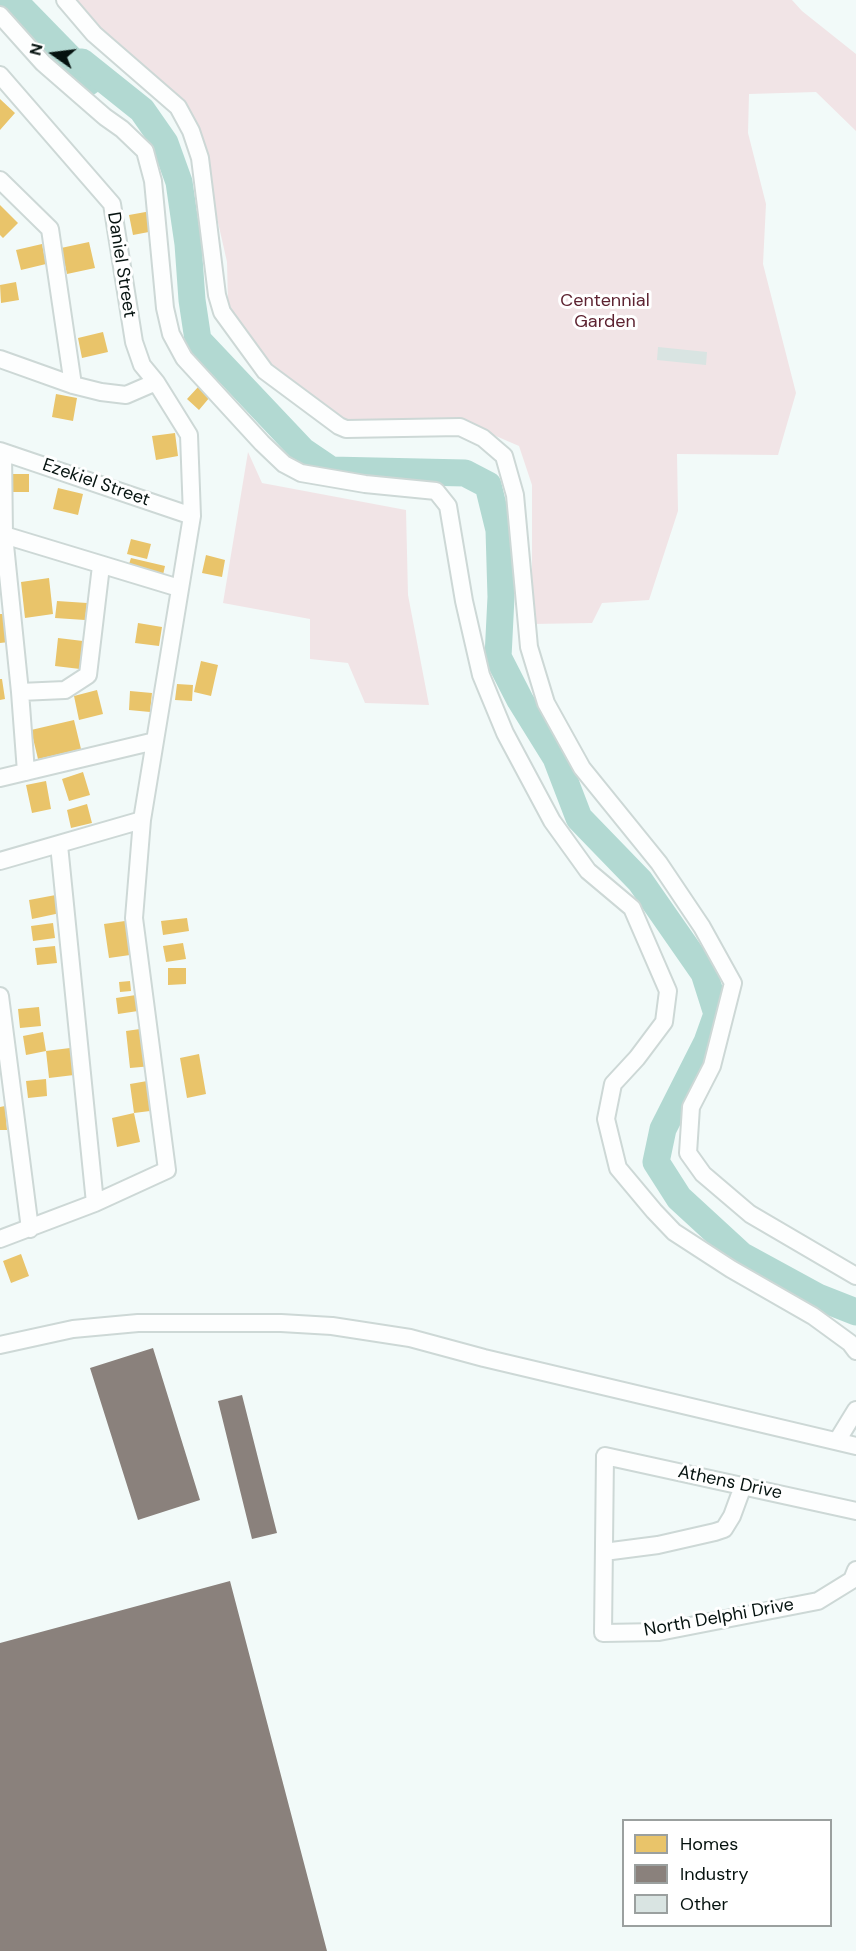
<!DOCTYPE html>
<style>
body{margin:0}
#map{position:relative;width:856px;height:1951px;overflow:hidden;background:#f2faf9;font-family:"DM Sans",sans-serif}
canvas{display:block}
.legend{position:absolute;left:622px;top:1819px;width:210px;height:108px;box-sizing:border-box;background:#fff;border:2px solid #9ba09f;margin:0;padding:8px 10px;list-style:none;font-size:18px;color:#05120f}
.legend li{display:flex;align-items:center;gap:12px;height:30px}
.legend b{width:30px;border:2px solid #9ba09f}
.north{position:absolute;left:24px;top:24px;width:60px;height:60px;-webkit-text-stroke:4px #fff;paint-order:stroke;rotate:284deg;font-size:16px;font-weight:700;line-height:24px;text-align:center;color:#05120f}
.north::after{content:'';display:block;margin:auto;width:21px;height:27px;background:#05120f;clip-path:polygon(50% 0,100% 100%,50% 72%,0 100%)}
</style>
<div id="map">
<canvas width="856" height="1951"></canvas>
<ul class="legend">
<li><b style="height:16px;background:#e9c46a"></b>Homes</li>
<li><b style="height:16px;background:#8a817c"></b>Industry</li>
<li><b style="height:16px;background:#d9e4e2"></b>Other</li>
</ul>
<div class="north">N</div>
</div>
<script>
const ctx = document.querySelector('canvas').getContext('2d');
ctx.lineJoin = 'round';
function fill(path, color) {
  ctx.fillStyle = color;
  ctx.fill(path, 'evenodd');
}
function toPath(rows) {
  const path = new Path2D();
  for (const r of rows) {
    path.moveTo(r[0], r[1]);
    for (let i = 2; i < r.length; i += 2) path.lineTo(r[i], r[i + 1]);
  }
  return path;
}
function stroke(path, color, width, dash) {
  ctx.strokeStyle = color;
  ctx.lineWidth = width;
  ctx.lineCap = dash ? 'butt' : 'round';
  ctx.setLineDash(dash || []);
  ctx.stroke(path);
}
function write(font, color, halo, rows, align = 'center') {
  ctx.font = font + ' "DM Sans",sans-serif';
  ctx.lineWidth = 6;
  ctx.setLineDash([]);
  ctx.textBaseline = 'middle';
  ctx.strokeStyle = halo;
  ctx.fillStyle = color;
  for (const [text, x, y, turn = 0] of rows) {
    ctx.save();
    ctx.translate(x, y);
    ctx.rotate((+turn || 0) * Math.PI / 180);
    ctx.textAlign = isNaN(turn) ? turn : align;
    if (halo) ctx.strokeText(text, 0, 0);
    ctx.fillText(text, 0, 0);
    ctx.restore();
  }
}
fill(toPath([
 [61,0,792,0,802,11,856,54,856,131,816,92,749,94,748,133,766,204,763,264,796,393,778,455,677,454,678,511,649,600,602,603,592,623,532,624,532,485,519,446,461,421,350,423,267,367,228,303,227,262,203,156,180,106],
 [248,452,262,483,406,510,408,595,429,705,365,703,348,663,310,659,310,619,223,603]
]), '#f1e4e6');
fill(toPath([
 [0,0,32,0,112,82,92,96,0,8]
]), '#b2d9d2');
fill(toPath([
 [0,99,15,113,0,130],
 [0,205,18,223,3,238,0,235],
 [151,211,154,231,133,235,129,215],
 [89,242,95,268,67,274,61,248],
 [42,244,46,264,21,270,16,250],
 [16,282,19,300,1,303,0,285],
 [103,332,108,352,82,358,78,338],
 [199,386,210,397,199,410,187,399],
 [56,394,77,398,73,421,52,417],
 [175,433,178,456,156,460,152,436],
 [9,474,29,474,29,492,9,492],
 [58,488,83,494,78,515,53,509],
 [131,539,151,544,147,559,127,554],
 [206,555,225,560,222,577,202,573],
 [131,558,165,566,163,575,129,564],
 [49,578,53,614,25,618,21,582],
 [57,601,87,603,85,620,55,618],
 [0,614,5,614,9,642,0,643],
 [138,623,162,627,159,646,135,643],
 [58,638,83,641,80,669,55,666],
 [201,661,218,665,211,696,194,692],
 [0,679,2,679,5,699,0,700],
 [177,684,193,685,192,701,175,700],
 [97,690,103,714,79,720,74,696],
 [130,691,152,693,150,712,129,710],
 [74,720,81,749,38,759,31,730],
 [83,772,90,795,69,801,62,779],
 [46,781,51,809,32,813,26,785],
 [87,804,92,823,71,828,67,810],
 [61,894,65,912,32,919,29,900],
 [187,918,189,931,163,935,161,921],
 [132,920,137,954,109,958,104,924],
 [53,923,55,938,33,941,31,926],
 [183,943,186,959,166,962,163,946],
 [55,946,57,963,37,965,35,948],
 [168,968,186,968,186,984,168,985],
 [130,981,131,991,120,992,119,982],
 [136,995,138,1011,118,1014,116,998],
 [39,1007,41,1026,20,1028,18,1009],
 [147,1028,152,1066,130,1068,126,1031],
 [43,1032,46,1051,26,1055,23,1036],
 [70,1048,74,1075,49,1078,46,1051],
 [199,1054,206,1094,187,1098,180,1058],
 [46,1079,47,1096,28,1098,26,1081],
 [153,1080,158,1110,134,1113,130,1084],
 [5,1106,7,1130,0,1130,0,1107],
 [134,1113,140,1142,117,1147,112,1118],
 [21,1254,29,1276,11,1283,3,1261]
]), '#e9c46a');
fill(toPath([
 [153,1348,200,1500,138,1520,90,1368],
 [242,1395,277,1533,252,1539,218,1401],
 [230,1581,327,1951,0,1951,0,1643]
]), '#8a817c');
stroke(toPath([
 [82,62,142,110,165,143,179,182,188,244,192,300,198,340,303,451,331,470,465,473,488,485,499,530,501,597,498,657,520,700,556,758,579,818,640,881,704,973,717,1014,707,1042,663,1129,656,1162,679,1198,741,1255,818,1297,856,1312]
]), '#b2d9d2', 27);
fill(toPath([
 [658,347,707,352,706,365,657,360]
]), '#d9e4e2');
const minor = toPath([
 [65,0,94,34,178,107,191,131,200,158,217,295,222,312,265,371,339,426,346,429,460,427,483,438,504,456,515,495,529,647,546,703,582,768,659,863,702,927,733,983,712,1066,691,1107,688,1153,703,1174,750,1214,856,1276],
 [0,15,43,63,105,117,122,129,145,151,153,181,165,308,171,334,184,358,262,443,284,464,301,473,365,484,436,491,448,506,464,601,481,675,505,733,552,821,588,871,632,908,668,991,664,1022,637,1058,613,1084,606,1119,618,1168,654,1211,674,1232,731,1269,813,1316,850,1343,856,1351],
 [0,75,112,204,134,342,142,365,156,382],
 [0,180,50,229,73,385],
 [0,359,73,385,101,392,126,395,156,382,189,435,192,516,142,820,134,918,167,1170,95,1203,0,1239],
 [0,451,192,516],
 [3,452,4,535,20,692,26,772],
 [4,535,179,588],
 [20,692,65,690,88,675,101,566],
 [0,778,155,741],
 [59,845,95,1203],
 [0,861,142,820],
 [0,996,30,1229],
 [0,1345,73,1329,138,1323,281,1323,332,1326,410,1338,484,1358,856,1446],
 [837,1441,856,1410],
 [856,1511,605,1456,603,1633,659,1632,818,1601,852,1580,856,1570],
 [604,1552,658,1545,715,1532,724,1529,732,1516,743,1486]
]);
stroke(minor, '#cdd8d6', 20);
stroke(minor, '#fdfefe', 16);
write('18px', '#05120f', '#fff', [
 ["Daniel Street",121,265,81],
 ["Ezekiel Street",96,483,19],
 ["Athens Drive",730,1483,12],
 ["North Delphi Drive",719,1618,-10]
]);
write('18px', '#5d2331', '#fff', [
 ["Centennial",605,301],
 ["Garden",605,322]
]);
</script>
